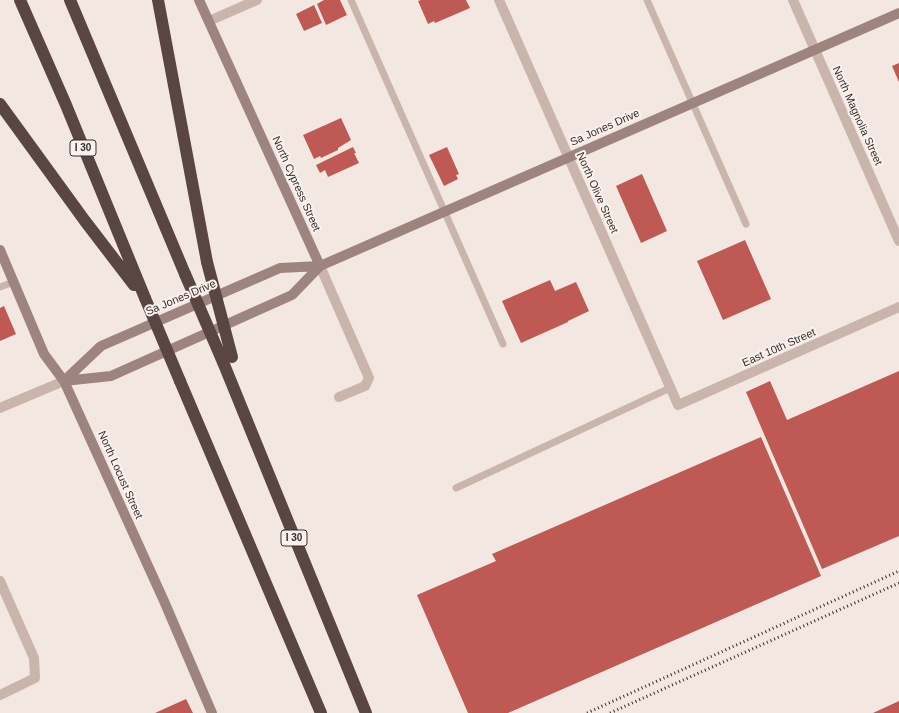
<!DOCTYPE html>
<style>
body{margin:0}
canvas{display:block;background:#f2e7e1}
</style>
<canvas width="899" height="713"></canvas>
<script>
const ctx = document.querySelector('canvas').getContext('2d');
ctx.lineJoin = 'round';
function fill(path, color) {
  ctx.fillStyle = color;
  ctx.fill(path, 'evenodd');
}
function toPath(rows) {
  const path = new Path2D();
  for (const r of rows) {
    path.moveTo(r[0], r[1]);
    for (let i = 2; i < r.length; i += 2) path.lineTo(r[i], r[i + 1]);
  }
  return path;
}
function stroke(path, color, width, dash) {
  ctx.strokeStyle = color;
  ctx.lineWidth = width;
  ctx.lineCap = dash ? 'butt' : 'round';
  ctx.setLineDash(dash || []);
  ctx.stroke(path);
}
function write(font, color, halo, rows, align = 'center') {
  ctx.font = font + ' Arial,sans-serif';
  ctx.lineWidth = 4;
  ctx.setLineDash([]);
  ctx.textBaseline = 'middle';
  ctx.strokeStyle = halo;
  ctx.fillStyle = color;
  for (const [text, x, y, turn = 0] of rows) {
    ctx.save();
    ctx.translate(x, y);
    ctx.rotate((+turn || 0) * Math.PI / 180);
    ctx.textAlign = isNaN(turn) ? turn : align;
    if (halo) ctx.strokeText(text, 0, 0);
    ctx.fillText(text, 0, 0);
    ctx.restore();
  }
}
fill(toPath([
 [324,0,340,0,347,15,326,25,317,4],
 [421,0,466,0,470,8,435,23,434,21,428,24,418,1],
 [314,5,322,23,304,31,296,14],
 [899,63,899,82,892,66],
 [341,118,351,140,338,148,338,150,321,158,320,156,314,159,303,135],
 [353,147,356,153,354,153,359,163,328,177,325,170,320,173,316,165],
 [447,147,459,174,456,175,458,179,444,186,429,155],
 [642,174,667,231,641,243,616,186],
 [745,240,771,299,723,320,697,261],
 [550,280,555,291,576,282,589,311,568,321,568,322,521,343,502,301],
 [4,306,16,334,0,341,0,308],
 [899,371,899,536,822,569,746,392,770,381,787,420],
 [761,437,821,576,508,713,468,713,417,595,496,561,492,554],
 [186,699,193,713,155,713],
 [899,701,899,713,873,713]
]), '#bf5953');
stroke(toPath([
 [351,0,503,344],
 [647,0,746,224],
 [0,287,14,282],
 [456,488,670,388]
]), '#cab5ad', 7);
stroke(toPath([
 [499,0,678,405,899,307],
 [793,0,899,241],
 [209,21,257,0],
 [320,266,369,378,365,386,339,397],
 [0,408,64,381],
 [0,581,34,658,35,678,0,695]
]), '#cab5ad', 10);
stroke(toPath([
 [199,0,320,266],
 [0,250,44,354,64,381,164,601,212,713],
 [64,381,101,346,280,268,320,266,899,13],
 [64,381,111,376,292,295,320,266]
]), '#9e847f', 10);
stroke(toPath([
 [20,0,66,105,145,298],
 [70,0,185,274],
 [158,0,207,262],
 [0,104,85,221,134,285],
 [223,362,366,713],
 [180,381,321,713]
]), '#594643', 12);
stroke(toPath([
 [587,713,899,571],
 [610,713,899,583]
]), '#392d2c', 3, [1, 3]);
stroke(toPath([
 [207,262,232,357],
 [185,274,223,362],
 [145,298,180,381]
]), '#594643', 12);
for (const [x, y, w] of [
 [83,148,26],
 [294,538,26]
]) {
  const box = new Path2D();
  box.roundRect(x - w / 2, y - 8, w, 16, 3);
  ctx.fillStyle = '#faf2ee';
  ctx.fill(box);
  stroke(box, '#392d2c', 1);
}
write('bold 10px', '#392d2c', null, [
 ["I 30",83,148],
 ["I 30",294,538]
]);
write('11px', '#392d2c', '#faf2ee', [
 ["North Magnolia Street",857,116,66],
 ["Sa Jones Drive",605,128,-24],
 ["North Cypress Street",296,184,66],
 ["North Olive Street",597,193,66],
 ["Sa Jones Drive",181,298,-23],
 ["East 10th Street",779,348,-24],
 ["North Locust Street",120,475,66]
]);
</script>
